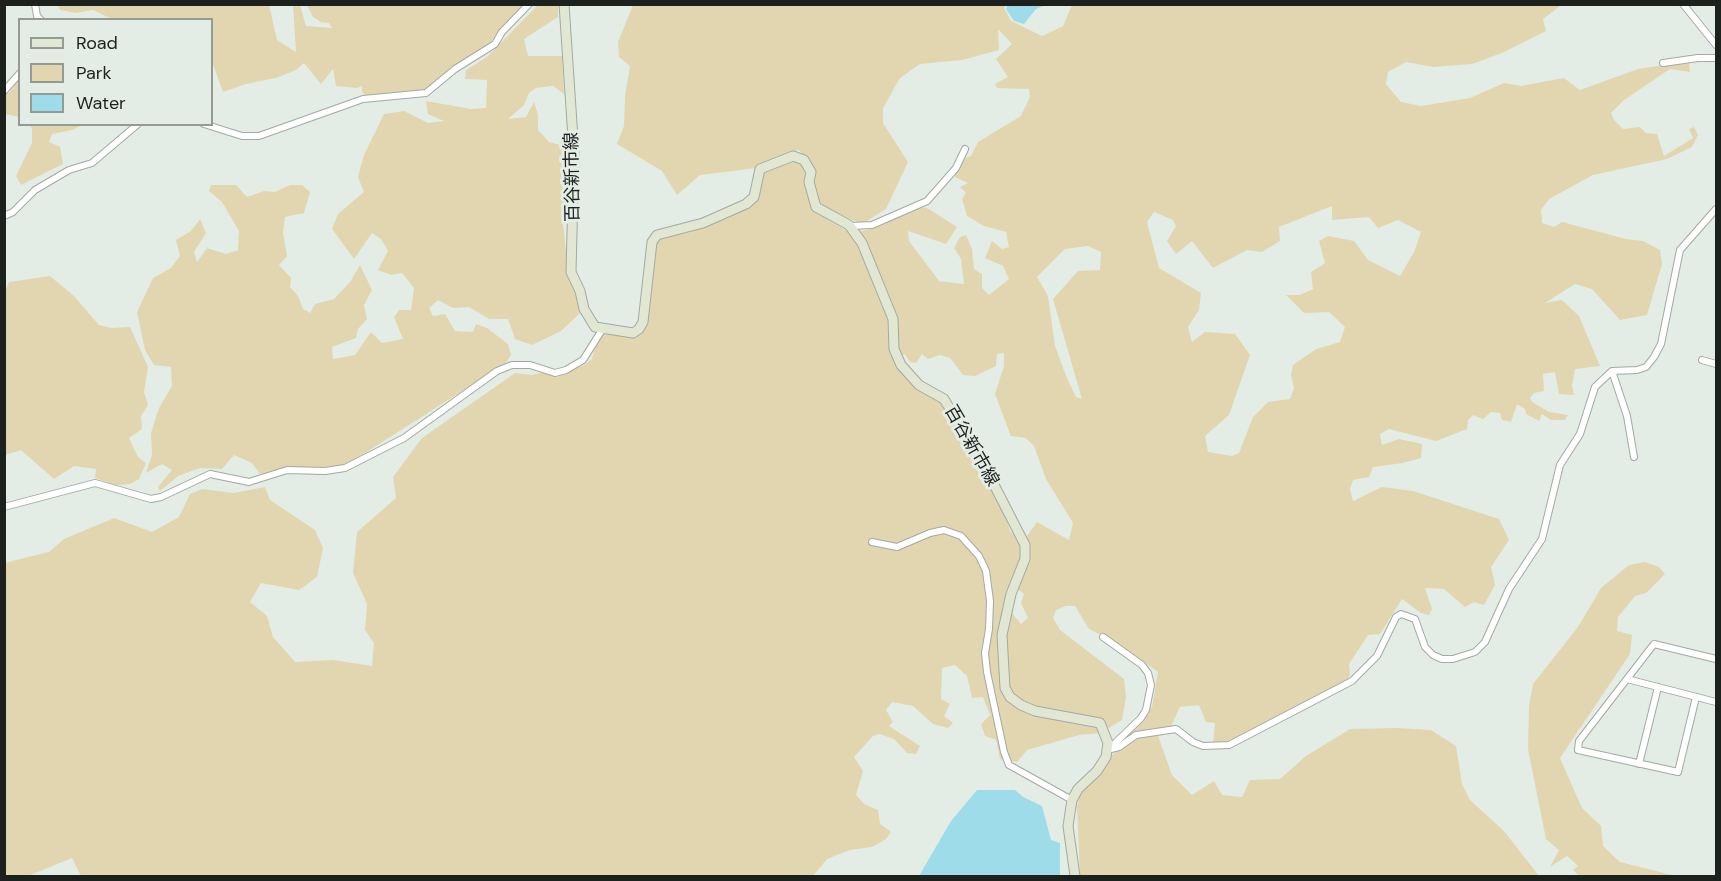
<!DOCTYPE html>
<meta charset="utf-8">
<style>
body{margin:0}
#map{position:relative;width:1721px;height:881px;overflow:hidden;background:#e3ede5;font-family:"DM Sans",sans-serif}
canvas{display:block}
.frame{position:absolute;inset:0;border:6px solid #1d211e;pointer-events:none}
.legend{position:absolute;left:18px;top:18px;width:195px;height:108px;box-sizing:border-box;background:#e3ede5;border:2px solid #949b95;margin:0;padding:8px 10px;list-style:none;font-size:18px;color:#1d211e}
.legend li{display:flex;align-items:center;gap:12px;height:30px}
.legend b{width:30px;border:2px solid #949b95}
</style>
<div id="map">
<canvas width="1721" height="881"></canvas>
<div class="frame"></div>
<ul class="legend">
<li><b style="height:8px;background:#e1e7d2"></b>Road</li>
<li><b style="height:16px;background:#e2d6b0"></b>Park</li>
<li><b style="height:16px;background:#9edce9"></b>Water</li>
</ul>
</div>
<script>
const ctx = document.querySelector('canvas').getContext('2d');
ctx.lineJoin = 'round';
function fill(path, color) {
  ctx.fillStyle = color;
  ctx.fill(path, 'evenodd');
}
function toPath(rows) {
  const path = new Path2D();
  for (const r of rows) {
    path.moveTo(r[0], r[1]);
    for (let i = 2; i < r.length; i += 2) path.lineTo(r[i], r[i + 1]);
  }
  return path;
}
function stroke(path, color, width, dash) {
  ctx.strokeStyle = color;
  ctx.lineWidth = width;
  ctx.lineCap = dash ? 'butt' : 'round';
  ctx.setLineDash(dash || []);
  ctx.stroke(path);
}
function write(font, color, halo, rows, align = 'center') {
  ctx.font = font + ' "DM Sans","Noto Sans JP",sans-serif';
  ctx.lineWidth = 6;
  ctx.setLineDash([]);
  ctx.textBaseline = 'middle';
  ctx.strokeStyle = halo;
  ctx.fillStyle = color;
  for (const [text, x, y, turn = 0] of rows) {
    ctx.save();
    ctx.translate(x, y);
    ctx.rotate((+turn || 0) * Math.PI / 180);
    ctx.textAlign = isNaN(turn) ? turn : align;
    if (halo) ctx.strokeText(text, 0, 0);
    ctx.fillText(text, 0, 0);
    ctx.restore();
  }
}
fill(toPath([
 [58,5,269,5,277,40,296,52,293,5,300,5,306,26,332,28,329,23,321,22,313,17,307,5,528,5,487,45,453,67,430,89,417,94,367,97,362,92,362,86,357,88,336,86,333,69,321,84,304,63,296,70,276,78,246,84,223,92,212,62,212,20,112,19,93,10,76,13,60,10],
 [538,5,558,5,558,17,524,39,528,56,562,56,564,94,553,86,536,88,529,93,524,105,508,119,526,117,534,102,538,115,538,130,549,142,560,145,561,136,567,134,565,160,567,200,562,213,568,272,579,294,580,313,561,331,532,345,515,339,508,319,489,319,469,307,453,308,438,300,429,308,433,316,445,314,455,331,473,332,476,324,487,328,508,344,511,355,506,363,354,460,334,468,285,469,260,474,252,463,234,455,222,469,200,468,178,476,160,491,158,487,172,470,162,464,146,473,152,455,151,433,159,408,172,386,171,367,154,365,145,350,137,312,153,278,171,268,180,256,176,240,191,231,200,219,206,233,194,252,197,262,207,248,226,254,238,250,239,231,222,202,209,191,211,185,236,185,247,197,264,191,275,192,290,185,302,185,310,192,304,213,285,217,283,233,287,256,279,265,291,278,290,287,298,296,303,309,310,313,315,304,334,299,350,282,360,265,372,290,364,305,367,319,358,329,356,338,332,347,333,359,355,355,371,332,382,343,403,339,394,317,399,310,411,310,414,288,402,273,391,275,378,270,388,251,381,239,372,233,354,259,332,229,338,214,364,192,358,177,364,155,384,114,404,111,428,123,444,121,428,114,426,101,471,109,486,108,487,80,465,79,466,70,487,57],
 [633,5,1006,5,1004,8,1011,21,1042,36,1063,26,1072,5,1572,5,1560,6,1543,19,1546,31,1502,53,1472,64,1433,67,1406,62,1388,72,1386,84,1401,102,1421,106,1470,98,1504,83,1521,86,1564,78,1580,90,1638,69,1689,61,1690,72,1670,69,1624,100,1611,113,1614,120,1623,129,1640,127,1646,133,1657,134,1664,156,1693,138,1689,129,1694,127,1698,135,1692,147,1667,159,1593,175,1549,199,1541,210,1542,223,1554,227,1562,222,1626,239,1643,241,1660,250,1662,264,1647,315,1620,320,1592,289,1575,284,1545,303,1562,300,1579,316,1600,366,1575,369,1572,385,1574,395,1559,394,1555,372,1543,374,1544,391,1534,393,1530,398,1532,402,1549,412,1568,415,1565,420,1551,420,1542,414,1539,421,1526,414,1525,409,1517,404,1511,422,1502,420,1500,413,1491,412,1483,419,1473,415,1468,420,1467,429,1436,441,1389,429,1380,434,1382,445,1399,439,1422,444,1421,458,1403,463,1373,467,1369,477,1353,480,1350,489,1353,501,1382,487,1413,491,1499,519,1509,540,1491,567,1495,585,1484,605,1474,602,1465,607,1444,589,1425,588,1432,609,1429,615,1421,613,1402,599,1380,634,1368,635,1349,664,1350,675,1344,684,1226,743,1213,744,1215,723,1206,722,1199,705,1180,707,1170,728,1135,734,1119,745,1152,707,1158,672,1122,646,1089,629,1075,606,1066,606,1056,610,1053,618,1060,630,1124,679,1126,697,1122,720,1101,733,1079,735,1027,750,1017,762,1000,759,996,740,985,736,981,724,990,715,983,697,972,698,967,676,955,665,942,668,941,699,950,704,944,716,953,723,948,728,933,724,913,706,892,702,886,710,893,722,889,726,920,746,916,754,907,753,894,739,879,734,873,736,854,757,863,771,856,795,864,804,878,810,880,824,891,832,886,839,872,847,850,850,827,859,813,876,81,876,72,858,28,876,5,876,4,563,49,552,64,539,114,518,152,532,179,517,190,494,202,489,234,493,265,487,270,500,315,530,323,548,317,577,299,590,261,583,250,602,267,616,273,637,295,662,333,660,372,666,374,643,365,630,367,604,353,573,357,532,396,498,393,477,422,438,515,373,530,375,583,366,592,359,598,334,636,337,647,326,658,237,691,232,745,208,764,170,792,158,803,164,812,210,847,231,857,241,889,317,889,345,895,363,906,376,942,400,971,447,969,452,982,465,1006,517,1010,531,1021,542,1021,559,1002,608,1004,619,1012,613,1021,624,1028,618,1021,603,1024,594,1016,588,1029,560,1027,536,1037,522,1069,540,1073,523,1046,479,1034,446,1026,438,1011,436,995,394,1004,366,1004,353,997,354,996,366,975,376,963,375,950,358,940,355,928,359,922,354,916,363,910,362,905,354,899,356,890,298,863,243,852,229,863,231,883,225,910,206,927,208,957,227,946,244,908,231,909,241,939,281,964,284,961,259,954,248,960,237,966,235,972,249,974,269,982,274,982,288,989,295,1009,279,1003,266,985,258,992,241,1002,249,1009,247,1006,232,984,226,967,216,962,199,966,193,960,187,968,183,955,177,955,162,971,156,978,142,1021,116,1030,97,1029,89,997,88,995,84,1008,77,996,59,1012,44,998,29,999,50,962,60,920,64,900,78,883,108,883,123,908,162,886,209,862,224,819,205,811,165,799,150,757,168,700,175,677,195,662,171,617,144,624,126,625,96,630,66,619,57,618,42],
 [1332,206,1332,220,1369,217,1378,228,1398,220,1421,232,1414,252,1400,276,1368,260,1354,241,1328,236,1319,241,1325,263,1311,272,1313,289,1300,295,1286,295,1304,313,1329,312,1345,327,1340,342,1316,349,1293,365,1291,375,1294,388,1290,399,1268,402,1253,417,1239,453,1232,456,1208,452,1205,436,1229,415,1250,355,1235,334,1205,332,1192,342,1188,327,1199,310,1201,293,1159,268,1147,222,1154,212,1173,220,1176,226,1167,241,1176,254,1192,241,1213,268,1247,250,1262,252,1280,241,1279,227],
 [1088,246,1101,252,1100,270,1078,271,1053,299,1082,399,1076,397,1066,376,1055,346,1048,296,1037,277,1065,249],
 [19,79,19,117,5,114,5,94,9,93],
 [28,125,82,125,72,130,52,134,49,142,60,147,63,164,21,185,16,176,32,143,32,128],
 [50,276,74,296,99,325,112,328,130,327,148,367,144,392,148,405,141,416,142,429,129,438,138,457,146,463,139,479,130,484,116,485,95,478,96,469,74,466,54,479,21,450,5,455,5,291,9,282],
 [1645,562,1659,567,1665,574,1646,593,1635,596,1618,617,1617,631,1632,635,1630,654,1560,758,1582,808,1601,826,1603,846,1620,862,1672,875,1579,876,1573,870,1578,866,1567,856,1550,867,1559,850,1546,839,1528,749,1529,706,1533,684,1578,627,1601,588,1629,565],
 [1397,728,1431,730,1456,746,1462,784,1470,800,1504,831,1539,876,1080,876,1077,807,1081,791,1114,753,1134,739,1157,733,1172,775,1192,795,1214,781,1222,795,1242,797,1250,780,1280,779,1306,756,1350,729]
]), '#e2d6b0');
fill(toPath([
 [1008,5,1045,4,1045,5,1036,9,1024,24,1014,21,1006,9],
 [977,790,1015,790,1023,797,1042,806,1051,840,1060,843,1060,876,919,876,951,821]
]), '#9edce9');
const street = toPath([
 [35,4,37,16,41,20],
 [1683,4,1716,45],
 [1663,63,1698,58,1716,58],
 [4,91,20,73],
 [204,124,242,136,259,136,363,99,426,93,455,69,495,44,502,32,529,4],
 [4,216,13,212,35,190,69,170,92,163,138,124],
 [850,226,872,225,927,201,956,168,965,149],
 [1702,360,1716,364],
 [1612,371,1627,416,1634,457],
 [4,507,95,483,151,499,161,497,210,474,249,482,287,470,325,471,345,468,404,438,497,371,512,365,530,365,555,373,566,370,583,360,602,330],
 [872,542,897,547,930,533,944,530,961,536,979,556,986,571,990,601,989,629,985,653,987,672,1004,752,1009,765,1072,800],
 [1103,637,1142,665,1148,673,1151,685,1146,710,1141,718,1110,748],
 [1627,679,1716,702],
 [1696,697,1678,772,1578,750,1579,741,1654,644,1716,659],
 [1107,750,1119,747,1136,735,1176,729,1193,742,1203,746,1229,745,1352,681,1377,656,1396,617,1401,614,1415,619,1425,647,1433,655,1442,659,1453,659,1475,652,1485,642,1509,589,1542,539,1560,465,1580,434,1595,387,1612,371,1637,370,1646,367,1654,357,1661,344,1680,250,1716,209],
 [1639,764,1658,687]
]);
const secondary = toPath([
 [564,4,574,153,571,272,580,291,584,309,595,327,633,333,639,329,643,322,652,242,657,235,703,223,746,204,754,197,760,169,793,156,804,160,811,172,809,182,816,207,849,225,862,243,893,319,894,349,901,365,919,385,944,399,986,469,1025,545,1025,559,1011,594,1002,635,1005,688,1010,697,1021,705,1035,711,1100,723,1108,743,1106,757,1097,771,1078,789,1072,800,1068,826,1075,876]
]);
stroke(street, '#a1aaa3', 8);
stroke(secondary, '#a1aaa3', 11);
stroke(street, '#fff', 6);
stroke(secondary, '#e1e7d2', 9);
write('18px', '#1d211e', '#e3ede5', [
 ["百谷新市線",573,177,-91],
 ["百谷新市線",971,446,60]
]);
</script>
